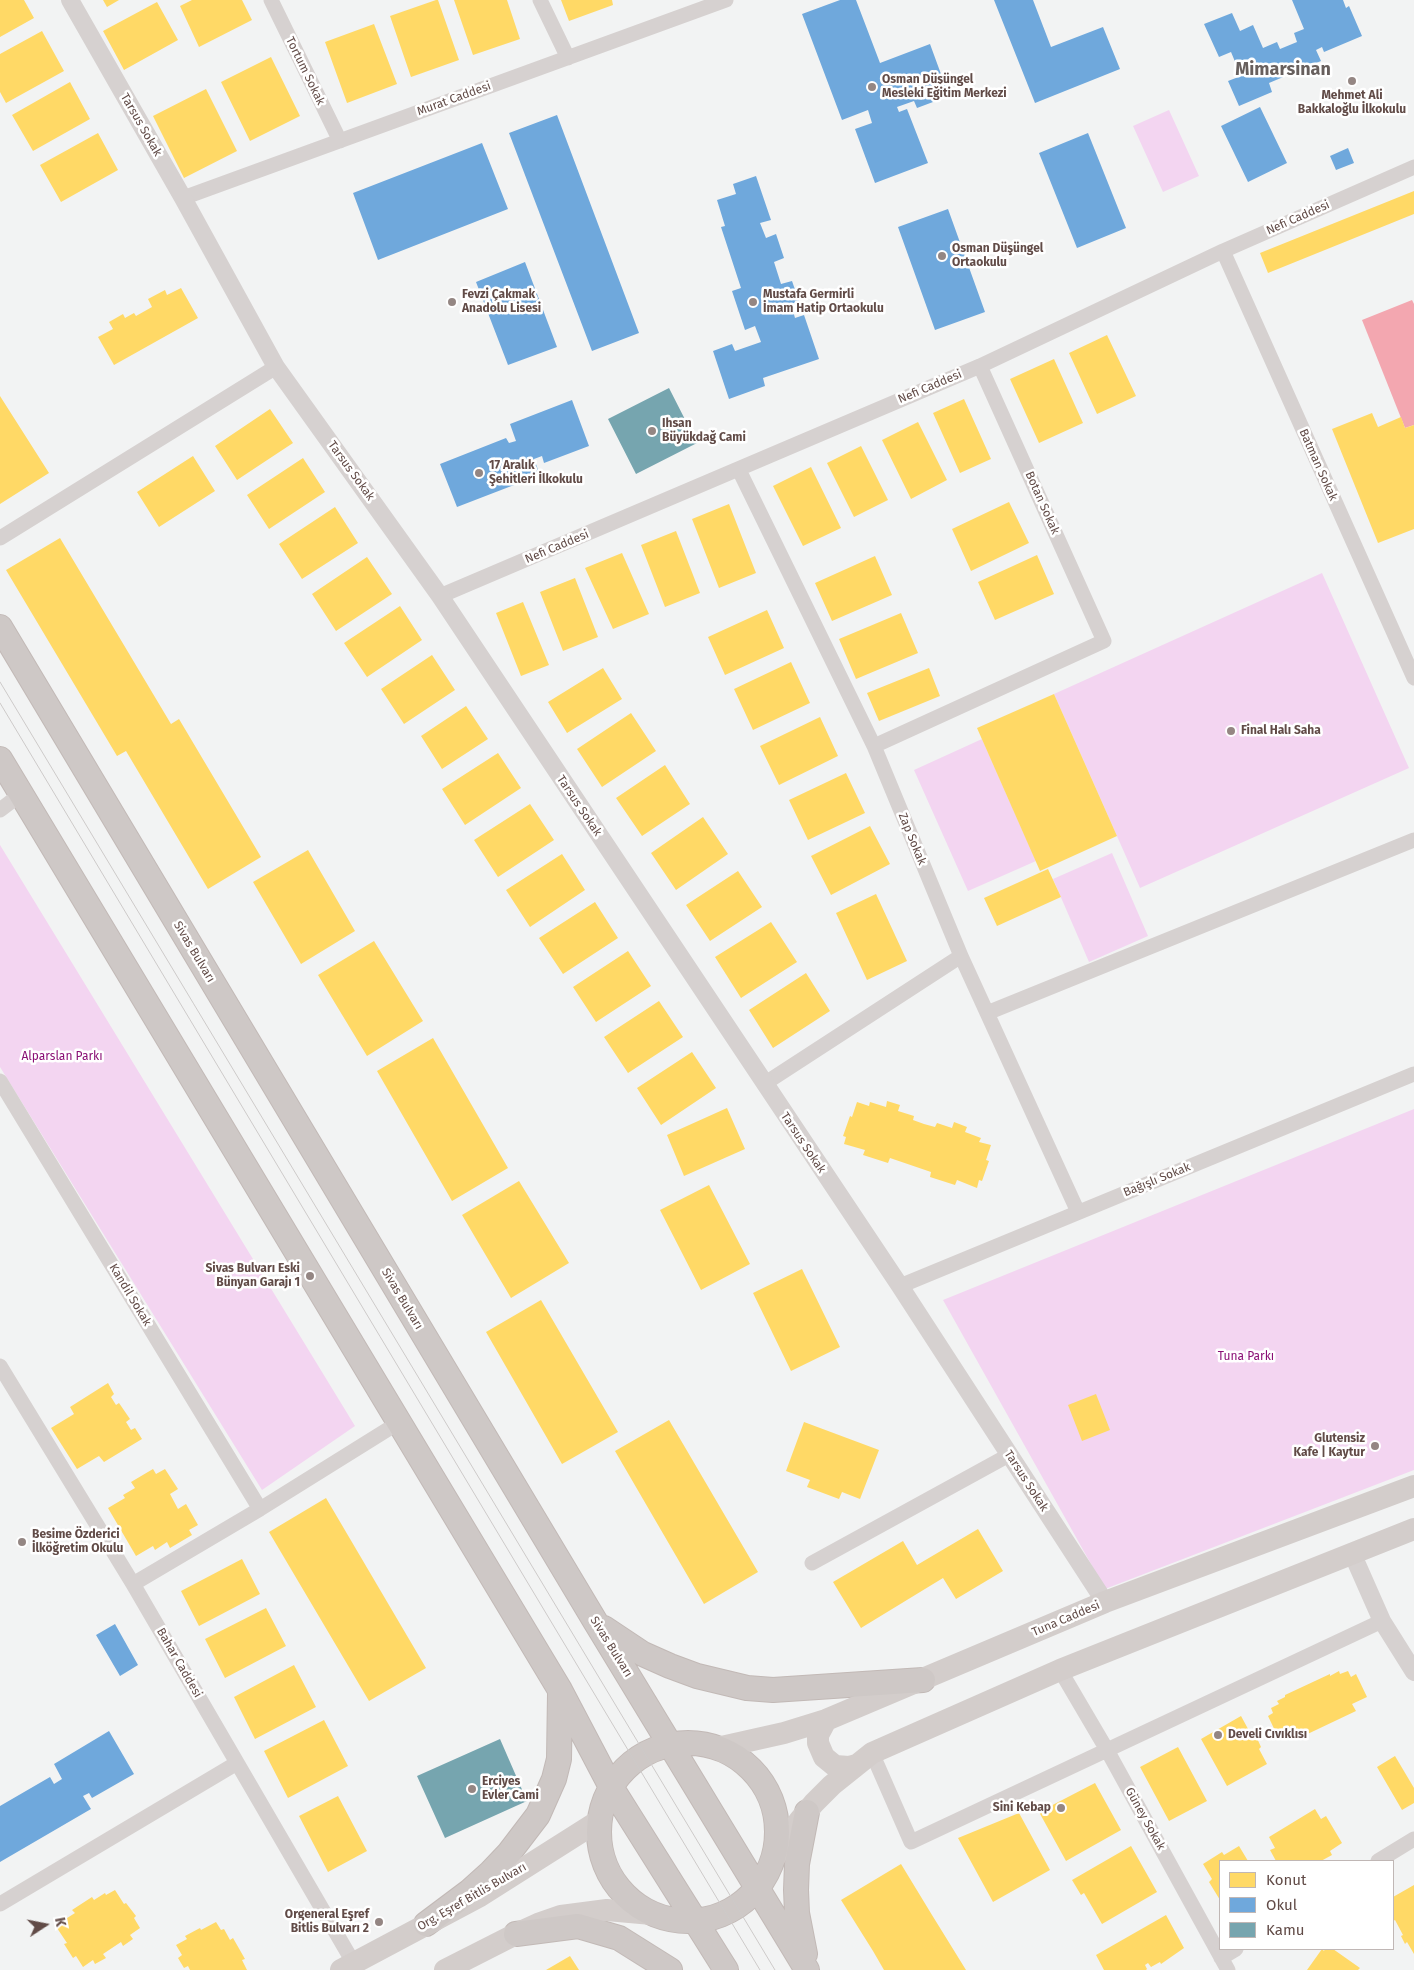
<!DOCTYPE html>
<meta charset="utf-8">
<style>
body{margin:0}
#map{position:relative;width:1414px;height:1970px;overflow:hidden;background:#f2f3f3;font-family:"Fira Sans",sans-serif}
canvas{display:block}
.legend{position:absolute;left:1219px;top:1860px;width:175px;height:90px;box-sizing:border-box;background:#fff;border:1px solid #c0b7b5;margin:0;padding:6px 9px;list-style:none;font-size:15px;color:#614b47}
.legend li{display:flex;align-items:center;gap:10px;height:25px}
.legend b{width:25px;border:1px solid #c0b7b5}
.north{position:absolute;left:20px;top:1900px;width:50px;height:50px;-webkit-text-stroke:4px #fff;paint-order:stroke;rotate:79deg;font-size:14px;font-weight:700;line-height:20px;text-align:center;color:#614b47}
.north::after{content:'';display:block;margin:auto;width:18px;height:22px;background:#614b47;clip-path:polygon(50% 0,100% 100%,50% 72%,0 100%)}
</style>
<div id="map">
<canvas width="1414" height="1970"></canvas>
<ul class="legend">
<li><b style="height:14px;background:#ffd966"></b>Konut</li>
<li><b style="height:14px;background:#6fa8dc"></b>Okul</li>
<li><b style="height:14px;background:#76a5af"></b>Kamu</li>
</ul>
<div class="north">K</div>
</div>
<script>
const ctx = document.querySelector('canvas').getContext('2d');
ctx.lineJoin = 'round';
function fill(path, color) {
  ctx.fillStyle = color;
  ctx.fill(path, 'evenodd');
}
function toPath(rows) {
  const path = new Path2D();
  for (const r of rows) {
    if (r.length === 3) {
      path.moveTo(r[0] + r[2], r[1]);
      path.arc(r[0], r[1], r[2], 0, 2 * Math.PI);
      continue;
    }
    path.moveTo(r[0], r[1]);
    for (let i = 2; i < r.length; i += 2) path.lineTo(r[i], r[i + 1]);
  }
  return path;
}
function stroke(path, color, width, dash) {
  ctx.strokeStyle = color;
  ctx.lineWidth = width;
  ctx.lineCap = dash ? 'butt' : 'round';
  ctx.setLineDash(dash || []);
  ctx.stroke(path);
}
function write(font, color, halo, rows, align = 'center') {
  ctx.font = font + ' "Fira Sans",sans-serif';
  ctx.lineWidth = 5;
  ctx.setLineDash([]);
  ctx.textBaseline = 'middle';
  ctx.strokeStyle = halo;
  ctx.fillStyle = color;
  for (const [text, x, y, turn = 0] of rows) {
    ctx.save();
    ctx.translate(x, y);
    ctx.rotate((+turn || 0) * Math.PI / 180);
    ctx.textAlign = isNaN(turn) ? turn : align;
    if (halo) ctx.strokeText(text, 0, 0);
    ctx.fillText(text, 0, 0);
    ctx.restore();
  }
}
fill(toPath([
 [1169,110,1199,176,1163,192,1133,126],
 [1322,573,1409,768,1140,888,1054,694],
 [982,739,1036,861,968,891,914,770],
 [0,845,355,1426,262,1490,0,1067],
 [1112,853,1148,936,1089,962,1053,879],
 [1414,1109,1414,1470,1105,1589,943,1300]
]), '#f3d5f1');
fill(toPath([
 [1412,300,1414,304,1414,425,1405,428,1362,320]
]), '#f3a7b0');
fill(toPath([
 [0,0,24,0,34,18,0,37],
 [103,0,119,0,107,7],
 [192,0,242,0,252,20,199,47,180,6],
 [436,0,438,0,459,60,411,77,390,16],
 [454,0,507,0,520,39,473,55],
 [561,0,612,0,613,5,569,21],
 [157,2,178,40,124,70,103,31],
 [374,24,397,84,347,103,325,42],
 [42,31,64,71,6,103,0,92,0,54],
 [271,57,300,116,250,141,221,82],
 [70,82,90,119,33,151,12,115],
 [206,89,237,151,184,178,153,116],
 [98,133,118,170,61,202,40,165],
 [1414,191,1414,214,1268,273,1260,253],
 [181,288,198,318,114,365,98,337,113,329,109,322,123,314,125,318,134,313,136,316,152,307,148,299,165,290,167,295],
 [1107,335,1136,396,1097,414,1069,353],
 [1054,359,1083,423,1039,443,1010,379],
 [0,396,49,473,0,504],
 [964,399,991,459,960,473,933,413],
 [270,409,293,443,237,480,215,446],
 [1372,413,1378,427,1401,417,1405,428,1414,425,1414,529,1378,543,1332,429],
 [918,422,947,480,911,499,882,440],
 [861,446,888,500,854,517,827,463],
 [193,456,215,491,159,527,137,492],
 [303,458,325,492,269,529,247,495],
 [811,467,841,528,803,546,773,486],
 [1009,502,1029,543,971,571,952,529],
 [729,504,756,573,719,588,692,519],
 [335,507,358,543,302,579,279,544],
 [676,531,700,593,665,607,641,545],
 [60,538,171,724,179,719,261,857,208,889,126,751,117,756,6,570],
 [622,553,649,614,613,629,585,568],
 [1037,555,1054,594,995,620,978,582],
 [875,556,892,595,832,621,815,583],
 [367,557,392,594,336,631,312,594],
 [575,578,598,637,563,651,540,592],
 [523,602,549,665,521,676,496,613],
 [400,606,422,640,367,677,344,643],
 [767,610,784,648,725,675,708,637],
 [901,613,918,653,856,679,839,639],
 [432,655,455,690,404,724,381,689],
 [791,662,810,703,753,730,734,689],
 [603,668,622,699,567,733,548,702],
 [929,668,940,696,879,721,867,693],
 [1054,694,1117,836,1040,871,977,728],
 [466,706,488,739,442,769,421,736],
 [631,713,656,751,602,787,577,749],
 [820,717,838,756,779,785,760,746],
 [498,753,521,788,465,825,442,789],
 [665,765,690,804,642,836,616,798],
 [846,773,865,813,808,840,789,800],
 [530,804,554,840,498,877,474,840],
 [703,817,728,854,676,890,651,853],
 [870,826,890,864,831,895,811,856],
 [308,850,355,931,301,964,253,882],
 [562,854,585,890,530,927,506,890],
 [1048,869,1061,897,997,926,984,898],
 [738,871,762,907,710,941,686,905],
 [876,894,907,961,867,980,836,913],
 [595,902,618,938,563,974,539,938],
 [771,922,797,962,741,998,715,957],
 [374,941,423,1021,367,1056,318,975],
 [628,951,651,986,596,1022,573,987],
 [806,973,830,1011,773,1048,749,1010],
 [659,1001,683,1037,628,1073,604,1037],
 [433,1038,508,1168,452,1201,377,1071],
 [692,1052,716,1088,661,1125,637,1088],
 [887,1101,900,1105,898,1111,914,1116,913,1120,924,1124,935,1127,937,1123,952,1128,954,1122,967,1127,965,1132,981,1138,979,1142,991,1145,986,1160,989,1161,982,1181,979,1180,977,1188,957,1180,955,1185,930,1177,931,1172,890,1158,888,1163,863,1155,865,1150,844,1144,846,1137,843,1136,850,1116,852,1117,857,1102,869,1106,870,1102,886,1107],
 [727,1108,745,1149,684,1176,667,1135],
 [519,1181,569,1263,511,1298,462,1215],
 [709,1185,750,1264,701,1290,660,1210],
 [802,1269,840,1347,791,1371,753,1293],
 [541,1300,618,1432,562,1464,486,1332],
 [108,1383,114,1394,111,1397,116,1405,119,1403,130,1419,126,1422,131,1430,135,1428,142,1439,104,1462,99,1456,77,1469,51,1428,74,1414,70,1407],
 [1096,1394,1110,1430,1082,1441,1068,1405],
 [669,1420,758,1572,704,1604,615,1451],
 [804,1422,879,1450,860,1499,842,1492,839,1499,807,1487,810,1480,786,1471],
 [153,1469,156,1474,165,1469,178,1489,170,1494,178,1509,186,1504,198,1525,189,1530,192,1535,170,1548,167,1542,155,1550,153,1546,136,1556,108,1508,125,1498,123,1495,135,1488,131,1482],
 [326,1498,426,1668,369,1701,269,1532],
 [978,1529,1003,1571,956,1599,943,1578,861,1628,833,1582,903,1541,917,1565],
 [242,1559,260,1594,199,1626,181,1591],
 [266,1608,286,1646,225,1678,205,1639],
 [294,1665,316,1707,255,1739,234,1697],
 [1339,1671,1340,1674,1348,1671,1351,1677,1356,1674,1367,1697,1352,1704,1356,1711,1297,1739,1294,1732,1279,1739,1268,1716,1273,1713,1271,1708,1279,1704,1277,1701,1285,1697,1285,1695,1330,1674,1330,1676],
 [1241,1716,1253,1738,1256,1736,1261,1747,1259,1749,1267,1764,1227,1786,1201,1739],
 [324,1720,348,1766,288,1798,264,1751],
 [1178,1747,1207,1801,1169,1821,1140,1767],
 [1395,1756,1414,1788,1414,1803,1402,1810,1377,1767],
 [1095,1783,1121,1830,1066,1861,1039,1812],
 [338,1796,367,1851,328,1872,299,1816],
 [1315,1809,1321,1819,1326,1816,1342,1843,1330,1851,1332,1855,1321,1861,1276,1861,1270,1850,1275,1848,1269,1837],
 [1019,1813,1050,1870,993,1902,958,1838],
 [1131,1846,1157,1892,1102,1924,1084,1893,1081,1895,1072,1880],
 [1239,1846,1248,1861,1220,1861,1220,1900,1209,1882,1212,1879,1203,1864,1222,1852,1224,1855],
 [901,1864,932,1915,966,1970,884,1970,873,1951,841,1900],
 [1414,1885,1414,1954,1407,1942,1405,1944,1401,1936,1403,1935,1395,1920,1393,1921,1393,1897],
 [115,1890,124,1904,126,1903,136,1916,134,1918,140,1928,130,1935,133,1939,123,1946,121,1942,103,1954,106,1958,95,1964,93,1960,83,1967,76,1956,73,1958,64,1944,67,1943,57,1928,65,1923,64,1920,75,1913,72,1910,92,1897,94,1900,105,1893,106,1895],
 [1166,1915,1184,1948,1161,1964,1160,1962,1151,1967,1148,1963,1145,1965,1147,1969,1146,1970,1104,1970,1096,1955],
 [216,1922,221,1930,224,1929,230,1940,233,1938,245,1959,242,1960,247,1970,190,1970,188,1966,184,1968,178,1958,182,1955,176,1945,187,1939,185,1936,200,1928,201,1930],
 [1322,1949,1324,1951,1325,1949,1333,1949,1360,1968,1358,1970,1307,1970],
 [570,1956,579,1970,546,1970]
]), '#ffd966');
fill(toPath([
 [840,0,856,0,880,63,930,44,949,96,917,108,914,101,897,107,899,112,907,109,928,163,875,183,855,129,872,123,868,110,842,120,802,14],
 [994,0,1033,0,1051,47,1103,27,1120,69,1035,103],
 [1292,0,1343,0,1346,8,1349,6,1362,36,1324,52,1322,47,1316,50,1321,61,1269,83,1272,92,1239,106,1228,81,1241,76,1231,52,1219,57,1204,24,1232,13,1240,31,1253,25,1263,48,1277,42,1280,49,1297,42,1294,33,1304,29],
 [1260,107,1287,163,1248,182,1221,126],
 [557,115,639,333,592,351,509,133],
 [1088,133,1126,228,1077,248,1039,153],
 [482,143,508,209,378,260,353,193],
 [1348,148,1354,163,1336,170,1330,156],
 [756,176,771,220,760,223,766,238,776,234,784,258,774,262,781,284,792,281,799,301,791,304,795,318,804,315,819,359,763,378,765,386,729,399,713,351,732,344,735,351,761,342,755,326,745,330,732,291,741,288,721,227,725,226,717,200,736,194,733,184],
 [948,209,985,312,935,330,898,227],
 [525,262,557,347,508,365,476,282],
 [572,400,589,446,544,463,542,456,534,459,540,475,457,507,440,464,506,438,509,443,516,441,510,424],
 [115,1624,138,1665,120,1676,96,1635],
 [109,1731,134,1774,92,1798,89,1793,83,1796,91,1809,0,1862,0,1806,50,1777,54,1784,62,1779,54,1764]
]), '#6fa8dc');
fill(toPath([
 [669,388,697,443,636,474,608,419],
 [500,1739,527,1801,445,1838,417,1776]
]), '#76a5af');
const trunk = toPath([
 [0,627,595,1621,807,1970],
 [0,759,560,1690,611,1787,726,1970],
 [604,1628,643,1654,670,1666,697,1676,747,1688,773,1690,923,1680],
 [688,1832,89],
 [426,1924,470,1891,490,1873,509,1853,538,1815,554,1779,559,1759,560,1694],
 [516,1934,578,1926,619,1938,670,1970],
 [805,1954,797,1913,796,1890,797,1864,807,1812]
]);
stroke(trunk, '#c2b9b6', 26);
stroke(toPath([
 [271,0,340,141],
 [540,0,568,58],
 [183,198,726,0],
 [1223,251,1414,678],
 [739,470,874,746,961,956,1078,1212],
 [0,538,276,367],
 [440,596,980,366,1223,251,1414,167],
 [874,746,1104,641,980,366],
 [0,810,21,794],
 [987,1013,1414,840],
 [0,1081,260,1509],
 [764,1084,961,956],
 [900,1286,1414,1074],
 [0,1366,133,1584,353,1962],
 [812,1563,1009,1455],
 [133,1584,260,1509,398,1423],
 [1060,1670,1107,1750,1228,1970],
 [872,1753,911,1842,1382,1621],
 [1378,1861,1414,1839],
 [0,1904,237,1763],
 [1221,1958,1236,1949]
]), '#d6d1d0', 15);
stroke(toPath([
 [70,0,183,198,276,367,440,596,900,1286,1105,1602],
 [1352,1553,1382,1621,1414,1672]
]), '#d6d1d0', 18);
stroke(toPath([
 [826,1720,818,1735,818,1743,824,1757,835,1766,849,1767,856,1765],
 [717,1748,784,1733,826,1720,1105,1602,1414,1486],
 [773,1860,799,1821,814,1803,832,1785,872,1753,1060,1670,1414,1529],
 [341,1970,480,1896,600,1820],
 [445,1970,516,1934,538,1924,561,1916,607,1910,652,1914]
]), '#d3cdcb', 22);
stroke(trunk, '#cec8c6', 24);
stroke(toPath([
 [0,682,775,1970],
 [0,703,760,1970]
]), '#cdcac9', 1);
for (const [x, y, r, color] of [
 [1352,81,5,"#948683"],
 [872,87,5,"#948683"],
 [942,256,5,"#948683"],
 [452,302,5,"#948683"],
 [753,302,5,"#948683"],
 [652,431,5,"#948683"],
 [479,473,5,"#948683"],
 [1231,731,5,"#948683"],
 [310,1276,5,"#948683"],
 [1375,1446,5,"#948683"],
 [22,1542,5,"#948683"],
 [1218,1735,5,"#948683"],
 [472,1789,5,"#948683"],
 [1061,1808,5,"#948683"],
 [379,1922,5,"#948683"]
]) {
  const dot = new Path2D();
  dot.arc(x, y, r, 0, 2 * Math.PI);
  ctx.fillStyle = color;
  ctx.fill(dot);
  stroke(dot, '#fff', 2);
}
write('12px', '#614b47', '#fff', [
 ["Tortum Sokak",305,71,64],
 ["Murat Caddesi",454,99,-20],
 ["Tarsus Sokak",141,125,60],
 ["Nefi Caddesi",1298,218,-24],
 ["Nefi Caddesi",930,387,-23],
 ["Batman Sokak",1318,465,66],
 ["Tarsus Sokak",351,471,54],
 ["Botan Sokak",1042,503,66],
 ["Nefi Caddesi",557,547,-23],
 ["Tarsus Sokak",579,806,56],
 ["Zap Sokak",912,839,68],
 ["Sivas Bulvarı",194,952,59],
 ["Tarsus Sokak",803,1143,56],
 ["Bağışlı Sokak",1157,1180,-22],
 ["Kandil Sokak",130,1295,59],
 ["Sivas Bulvarı",402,1299,59],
 ["Tarsus Sokak",1026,1481,57],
 ["Tuna Caddesi",1066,1619,-23],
 ["Sivas Bulvarı",611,1647,58],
 ["Bahar Caddesi",179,1663,60],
 ["Güney Sokak",1145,1819,61],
 ["Org. Eşref Bitlis Bulvarı",472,1897,-30]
]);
write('bold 12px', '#614b47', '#fff', [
 ["Osman Düşüngel",882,80],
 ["Mesleki Eğitim Merkezi",882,94],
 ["Mehmet Ali",1352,96,"center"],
 ["Bakkaloğlu İlkokulu",1352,110,"center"],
 ["Osman Düşüngel",952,249],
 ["Ortaokulu",952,263],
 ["Fevzi Çakmak",462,295],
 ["Anadolu Lisesi",462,309],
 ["Mustafa Germirli",763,295],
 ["İmam Hatip Ortaokulu",763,309],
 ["Ihsan",662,424],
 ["Büyükdağ Cami",662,438],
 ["17 Aralık",489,466],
 ["Şehitleri İlkokulu",489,480],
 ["Final Halı Saha",1241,731],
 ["Sivas Bulvarı Eski",300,1269,"right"],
 ["Bünyan Garajı 1",300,1283,"right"],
 ["Glutensiz",1365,1439,"right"],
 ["Kafe | Kaytur",1365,1453,"right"],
 ["Besime Özderici",32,1535],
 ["İlköğretim Okulu",32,1549],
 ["Develi Cıvıklısı",1228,1735],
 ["Erciyes",482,1782],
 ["Evler Cami",482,1796],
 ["Sini Kebap",1051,1808,"right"],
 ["Orgeneral Eşref",369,1915,"right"],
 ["Bitlis Bulvarı 2",369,1929,"right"]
], 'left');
write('12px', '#8a0f75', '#fff', [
 ["Alparslan Parkı",62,1057],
 ["Tuna Parkı",1246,1357]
]);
write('bold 18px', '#675f5d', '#fff', [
 ["Mimarsinan",1283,70]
]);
</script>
